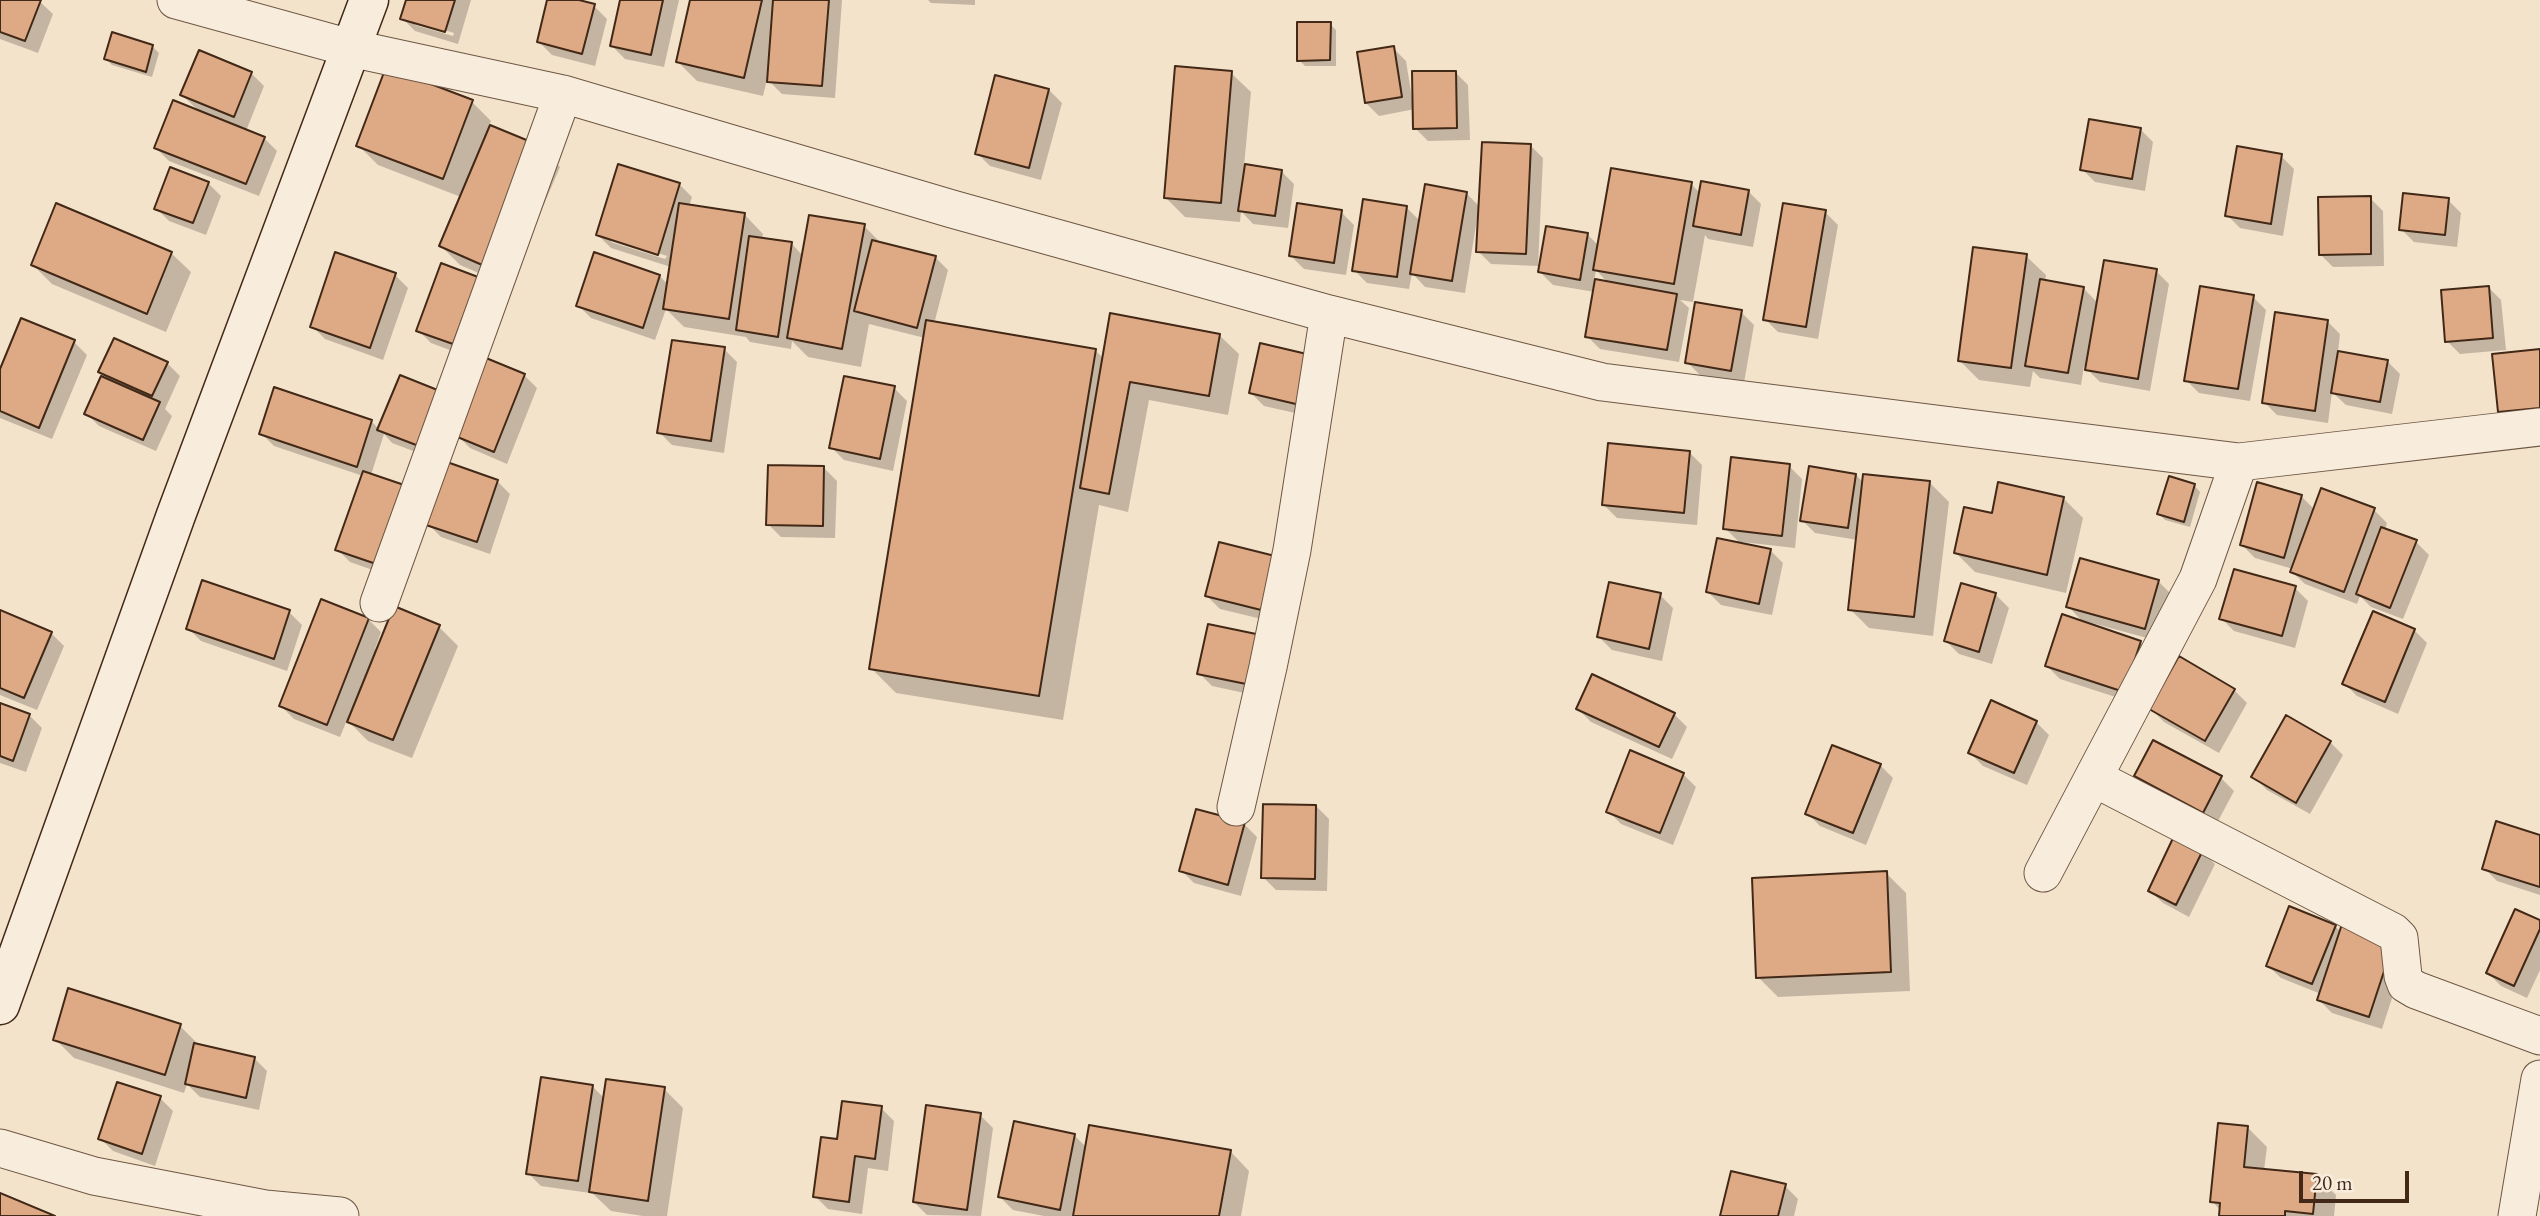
<!DOCTYPE html>
<style>
body{margin:0}
#map{position:relative;width:2540px;height:1216px;overflow:hidden;background:#f4e3cb;font-family:"EB Garamond",serif}
canvas{display:block}
.scale{position:absolute;left:2299px;top:1171px;width:110px;height:32px;box-sizing:border-box;border:4px solid #422816;border-top:0;padding-left:9px;font-size:21px;line-height:24px;white-space:nowrap;color:#422816;-webkit-text-stroke:5px #f8eddd;paint-order:stroke}
</style>
<div id="map">
<canvas width="2540" height="1216"></canvas>
<div class="scale">20 m</div>
</div>
<script>
const ctx = document.querySelector('canvas').getContext('2d');
ctx.lineJoin = 'round';
function fill(path, color) {
  ctx.fillStyle = color;
  ctx.fill(path, 'evenodd');
}
function toPath(rows) {
  const path = new Path2D();
  for (const r of rows) {
    path.moveTo(r[0], r[1]);
    for (let i = 2; i < r.length; i += 2) path.lineTo(r[i], r[i + 1]);
  }
  return path;
}
function stroke(path, color, width, dash) {
  ctx.strokeStyle = color;
  ctx.lineWidth = width;
  ctx.lineCap = dash ? 'butt' : 'round';
  ctx.setLineDash(dash || []);
  ctx.stroke(path);
}
fill(toPath([
 [0,0,38,0,53,14,38,53,0,39],
 [408,0,471,0,458,44,415,31,402,18],
 [415,21,454,33,453,36,415,25],
 [549,0,572,0,594,6,607,19,595,66,552,55,539,42],
 [622,0,679,0,664,67,625,59,612,46],
 [692,0,842,0,835,98,782,94,767,79,763,96,697,81,678,62],
 [928,0,975,0,975,5,931,3],
 [1330,24,1336,30,1336,66,1305,66,1299,60],
 [152,46,159,53,152,77,112,65,106,59],
 [1393,48,1406,61,1412,98,1455,72,1468,85,1470,140,1428,141,1415,128,1415,109,1379,116,1366,103],
 [200,52,251,73,264,86,246,131,264,138,277,151,259,196,169,161,156,148,201,113,182,95],
 [1231,73,1251,92,1244,166,1281,171,1294,184,1288,228,1253,224,1241,211,1240,222,1185,217,1166,198],
 [1049,90,1062,103,1041,180,990,166,977,153],
 [472,102,491,121,489,126,540,147,560,167,509,286,460,265,441,246,461,197,378,165,359,146],
 [2140,129,2153,142,2145,191,2095,182,2082,169],
 [1530,145,1543,158,1538,266,1491,264,1478,251,1480,219,1477,219,1465,293,1425,287,1412,273,1409,289,1367,283,1354,270,1406,207,1421,222,1466,193,1480,207],
 [2281,156,2294,169,2283,236,2240,228,2227,215],
 [208,183,221,196,206,235,169,221,156,208],
 [679,184,692,197,689,206,744,214,763,234,762,240,792,244,803,256,864,226,882,244,935,257,948,270,934,324,1095,350,1104,359,1219,335,1239,354,1228,415,1149,400,1128,512,1099,505,1063,720,896,693,871,668,925,338,869,324,861,367,808,357,792,341,791,349,750,342,746,337,684,327,666,309,655,340,591,318,578,305,660,276,668,285,671,267,611,248,598,235],
 [611,238,667,256,665,259,611,242],
 [1691,184,1701,194,1748,191,1761,204,1753,247,1708,239,1705,235,1693,302,1680,300,1689,308,1679,362,1600,349,1587,336,1595,292,1553,285,1540,272,1587,234,1599,246],
 [1596,270,1609,284,1594,281],
 [2370,198,2383,211,2384,266,2333,267,2320,254],
 [2448,200,2461,213,2457,247,2414,242,2401,229],
 [1341,212,1354,225,1346,275,1304,269,1291,256],
 [1825,212,1838,225,1818,339,1778,332,1765,319],
 [171,253,191,272,166,332,52,284,33,265],
 [2026,256,2046,275,2045,282,2083,288,2099,304,2156,271,2169,284,2150,391,2100,382,2084,366,2081,385,2040,378,2033,371,2030,387,1979,380,1960,361],
 [442,265,466,356,431,343,418,330],
 [395,275,408,288,383,360,325,339,312,326],
 [2488,287,2501,300,2506,350,2460,354,2447,341],
 [2253,297,2266,310,2250,401,2199,393,2186,380],
 [1741,312,1754,325,1744,383,1700,375,1687,362],
 [2327,321,2340,334,2338,352,2387,361,2400,374,2392,414,2346,405,2332,392,2328,423,2277,415,2264,402],
 [74,342,87,355,52,439,0,418,0,374],
 [1261,345,1313,417,1264,406,1251,393],
 [724,349,737,362,724,453,672,445,659,432],
 [2540,351,2540,421,2513,424,2500,411],
 [167,363,180,376,165,409,172,416,156,451,99,426,86,413,109,381,100,372],
 [524,375,537,388,507,464,470,448,457,435],
 [401,377,437,460,392,443,384,434,371,475,398,579,350,562,337,549,363,476,274,446,261,433,371,421,379,429],
 [894,388,907,401,893,471,844,460,831,447],
 [1689,452,1702,465,1697,525,1617,518,1604,505],
 [1789,466,1802,479,1795,548,1742,542,1742,545,1770,550,1783,563,1772,615,1721,605,1708,592,1741,544,1725,528],
 [824,468,837,481,835,538,781,537,768,524],
 [1856,475,1864,483,1930,483,1949,502,1933,636,1869,628,1850,609,1858,540,1815,533,1802,520],
 [497,481,510,494,490,554,441,537,428,524],
 [2194,485,2200,492,2190,527,2165,520,2159,514],
 [2322,490,2374,510,2387,523,2385,530,2416,542,2429,555,2403,619,2371,607,2360,596,2357,604,2305,584,2292,572,2293,569,2255,558,2242,545,2301,496,2315,510],
 [2063,498,2083,518,2066,593,1975,572,1956,553,1993,515],
 [1274,558,1274,622,1220,609,1207,596],
 [2158,581,2171,594,2158,641,2081,620,2068,606],
 [1962,585,1996,595,2009,608,1992,664,1959,654,1946,641],
 [2295,588,2308,601,2295,648,2234,631,2221,618],
 [1660,595,1673,608,1662,661,1612,650,1599,637],
 [0,612,51,633,64,646,37,710,0,695],
 [289,612,302,625,287,671,201,641,188,628],
 [368,619,381,632,375,649,378,651,439,627,458,646,412,758,368,741,347,720,340,737,294,719,281,706],
 [1209,626,1263,697,1212,686,1199,673],
 [2414,630,2427,643,2398,714,2357,696,2344,683],
 [2140,642,2153,655,2137,704,2060,679,2047,666],
 [2234,690,2247,703,2219,753,2164,722,2151,709],
 [0,704,29,715,42,728,26,772,0,763],
 [1578,709,1674,714,1687,727,1672,759,1591,722],
 [2036,722,2049,735,2027,785,1983,766,1970,753],
 [2330,742,2343,755,2310,814,2267,790,2254,777],
 [1880,765,1893,778,1866,845,1820,826,1807,813],
 [1683,774,1696,787,1673,845,1621,824,1608,811],
 [2136,776,2221,778,2234,791,2216,825,2149,789],
 [1316,806,1329,819,1327,891,1276,890,1263,877],
 [1244,824,1257,837,1241,896,1194,883,1181,870],
 [2540,837,2540,895,2497,881,2484,868],
 [2202,851,2215,864,2189,917,2163,903,2150,891],
 [1886,873,1906,893,1910,991,1778,997,1758,977],
 [2540,922,2540,970,2527,998,2501,986,2488,973],
 [2335,926,2341,932,2406,955,2382,1029,2332,1013,2319,1000,2321,994,2281,978,2268,966],
 [180,1026,200,1046,254,1058,267,1071,259,1110,200,1097,187,1084,184,1093,74,1058,55,1039],
 [592,1086,605,1099,664,1089,683,1108,667,1216,643,1216,611,1211,590,1191,590,1193,541,1186,528,1173],
 [160,1098,173,1111,155,1166,113,1151,100,1138],
 [881,1108,894,1121,888,1171,868,1168,862,1214,828,1209,815,1196,839,1140],
 [980,1115,993,1128,981,1216,927,1215,914,1202],
 [2247,1127,2267,1147,2264,1170,2316,1176,2336,1195,2334,1216,2221,1216,2221,1211,2212,1201],
 [1075,1136,1087,1148,1230,1151,1249,1171,1241,1216,1044,1216,1013,1210,1000,1197],
 [1785,1186,1798,1199,1794,1216,1722,1216]
]), '#0003');
const building = toPath([
 [0,0,41,0,25,41,0,32,0,0],
 [406,0,455,0,445,32,400,19,406,0],
 [547,0,579,0,595,4,582,54,537,42,547,0],
 [620,0,663,0,651,55,610,46,620,0],
 [690,0,762,0,744,78,676,62,690,0],
 [773,0,829,0,822,86,767,82,773,0],
 [1297,22,1331,22,1330,60,1297,61,1297,22],
 [112,32,153,45,146,72,104,59,112,32],
 [1394,46,1402,97,1365,103,1357,52,1394,46],
 [199,50,252,72,234,117,180,95,199,50],
 [1175,66,1232,71,1221,203,1164,198,1175,66],
 [386,67,473,100,443,179,356,146,386,67],
 [1412,71,1456,71,1457,128,1413,129,1412,71],
 [995,75,1049,89,1029,168,975,154,995,75],
 [173,100,265,137,246,184,154,148,173,100],
 [2089,119,2141,128,2132,179,2080,170,2089,119],
 [490,125,541,146,489,268,439,246,490,125],
 [1482,142,1531,144,1526,254,1476,252,1482,142],
 [2237,146,2282,154,2271,224,2225,216,2237,146],
 [618,164,680,183,658,255,596,235,618,164],
 [1245,164,1282,170,1275,216,1238,211,1245,164],
 [170,167,209,182,193,223,154,209,170,167],
 [1611,168,1692,182,1674,284,1593,270,1611,168],
 [1701,181,1749,190,1741,235,1693,226,1701,181],
 [1425,184,1467,192,1452,281,1410,274,1425,184],
 [2403,193,2449,198,2445,235,2399,230,2403,193],
 [2371,196,2371,254,2319,255,2318,197,2371,196],
 [1363,199,1407,206,1397,277,1352,271,1363,199],
 [56,203,172,252,147,314,31,265,56,203],
 [679,203,745,213,729,319,663,309,679,203],
 [1297,203,1342,210,1334,263,1289,256,1297,203],
 [1783,203,1826,210,1806,327,1763,320,1783,203],
 [809,215,865,224,842,349,787,338,809,215],
 [1546,226,1588,233,1580,280,1538,272,1546,226],
 [749,236,792,242,778,337,736,330,749,236],
 [872,240,936,256,917,328,854,311,872,240],
 [1973,247,2027,254,2011,368,1958,361,1973,247],
 [335,252,396,273,370,348,310,327,335,252],
 [594,252,660,275,643,328,576,306,594,252],
 [2104,260,2157,269,2138,379,2085,370,2104,260],
 [441,263,478,277,453,344,416,331,441,263],
 [1595,279,1677,294,1667,350,1585,337,1595,279],
 [2040,279,2084,287,2068,373,2025,366,2040,279],
 [2200,286,2254,295,2238,389,2184,381,2200,286],
 [2489,286,2493,338,2445,342,2441,290,2489,286],
 [1695,302,1742,310,1731,371,1685,363,1695,302],
 [2275,312,2328,320,2315,411,2262,403,2275,312],
 [1110,313,1220,334,1209,396,1130,382,1109,494,1080,488,1110,313],
 [21,318,75,340,39,428,0,411,0,369,21,318],
 [926,320,1096,349,1039,696,869,669,926,320],
 [114,338,168,362,152,396,98,372,114,338],
 [672,340,725,347,711,441,657,433,672,340],
 [1260,343,1311,355,1300,405,1249,393,1260,343],
 [2540,349,2540,408,2498,412,2492,354,2540,349],
 [2338,351,2388,360,2380,402,2331,393,2338,351],
 [486,358,525,374,494,452,455,436,486,358],
 [400,375,445,393,424,448,377,430,400,375],
 [101,376,160,402,143,440,84,414,101,376],
 [844,376,895,386,880,459,829,448,844,376],
 [274,387,372,420,357,467,259,434,274,387],
 [1608,443,1690,451,1684,513,1602,505,1608,443],
 [1731,457,1790,464,1782,536,1723,529,1731,457],
 [447,462,498,480,477,542,426,525,447,462],
 [768,465,824,466,823,526,766,525,768,465],
 [1809,466,1856,474,1848,528,1800,521,1809,466],
 [363,471,413,488,385,567,335,550,363,471],
 [1863,474,1930,481,1914,617,1848,610,1863,474],
 [2169,476,2195,484,2184,522,2157,514,2169,476],
 [1998,482,2064,497,2047,575,1954,553,1964,507,1992,513,1998,482],
 [2257,482,2302,495,2284,558,2240,545,2257,482],
 [2321,488,2375,508,2344,592,2290,572,2321,488],
 [2381,527,2417,540,2390,608,2356,594,2381,527],
 [1717,538,1771,549,1759,604,1706,592,1717,538],
 [1219,542,1275,556,1261,610,1205,596,1219,542],
 [2080,558,2159,580,2145,629,2066,607,2080,558],
 [2234,569,2296,586,2282,636,2219,619,2234,569],
 [202,580,290,610,274,659,186,629,202,580],
 [1609,582,1661,593,1649,649,1597,637,1609,582],
 [1961,583,1996,593,1979,652,1944,641,1961,583],
 [321,599,369,618,327,725,279,706,321,599],
 [394,606,440,625,393,740,347,722,394,606],
 [0,610,52,632,24,698,0,688,0,610],
 [2373,611,2415,629,2385,702,2342,684,2373,611],
 [2062,614,2141,641,2124,692,2045,666,2062,614],
 [1208,624,1261,635,1251,685,1197,674,1208,624],
 [2179,656,2235,689,2205,741,2149,709,2179,656],
 [1592,674,1675,713,1659,747,1576,709,1592,674],
 [1991,700,2037,721,2014,773,1968,753,1991,700],
 [0,703,30,714,13,761,0,756,0,703],
 [2286,715,2331,741,2296,803,2251,777,2286,715],
 [2153,740,2222,776,2203,813,2134,776,2153,740],
 [1832,745,1881,764,1853,833,1805,814,1832,745],
 [1630,750,1684,773,1660,833,1606,812,1630,750],
 [1263,804,1316,805,1315,879,1261,878,1263,804],
 [1196,809,1245,822,1228,885,1179,871,1196,809],
 [2496,821,2540,835,2540,887,2482,869,2496,821],
 [2174,836,2203,850,2176,905,2148,891,2174,836],
 [1887,871,1891,972,1756,978,1752,878,1887,871],
 [2289,906,2336,925,2312,984,2266,966,2289,906],
 [2515,909,2540,920,2540,929,2514,986,2486,973,2515,909],
 [2342,924,2394,941,2369,1017,2317,1000,2342,924],
 [68,988,181,1024,165,1075,53,1040,68,988],
 [194,1043,255,1057,246,1098,185,1084,194,1043],
 [541,1077,593,1085,578,1181,526,1174,541,1077],
 [606,1079,665,1087,648,1201,589,1192,606,1079],
 [117,1082,161,1096,142,1154,98,1139,117,1082],
 [842,1101,882,1106,875,1159,855,1156,849,1202,813,1197,821,1137,837,1139,842,1101],
 [926,1105,981,1113,967,1210,913,1202,926,1105],
 [1014,1121,1075,1134,1060,1210,998,1197,1014,1121],
 [2218,1123,2248,1126,2244,1167,2317,1174,2313,1214,2285,1211,2285,1216,2219,1216,2220,1203,2210,1202,2218,1123],
 [1089,1125,1231,1150,1219,1216,1073,1216,1089,1125],
 [1731,1171,1786,1184,1778,1216,1720,1216,1731,1171],
 [0,1193,55,1216,0,1216,0,1193]
]);
fill(building, '#dea985');
stroke(building, '#422816', 2);
const street = toPath([
 [176,0,350,48,563,94,952,209,1329,314,1602,382,2239,462,2540,427],
 [379,603,563,94],
 [2094,778,2393,932,2399,938,2403,976,2406,984,2416,990,2540,1036],
 [1236,807,1268,667,1292,550,1329,314],
 [2043,873,2198,579,2239,462],
 [0,1148,94,1176,265,1209,340,1216],
 [2517,1216,2540,1079]
]);
const secondary = toPath([
 [0,1005,176,515,369,0]
]);
stroke(street, '#6e5743', 39);
stroke(secondary, '#422816', 41);
stroke(street, '#f8eddd', 37);
stroke(secondary, '#f8eddd', 38);
</script>
